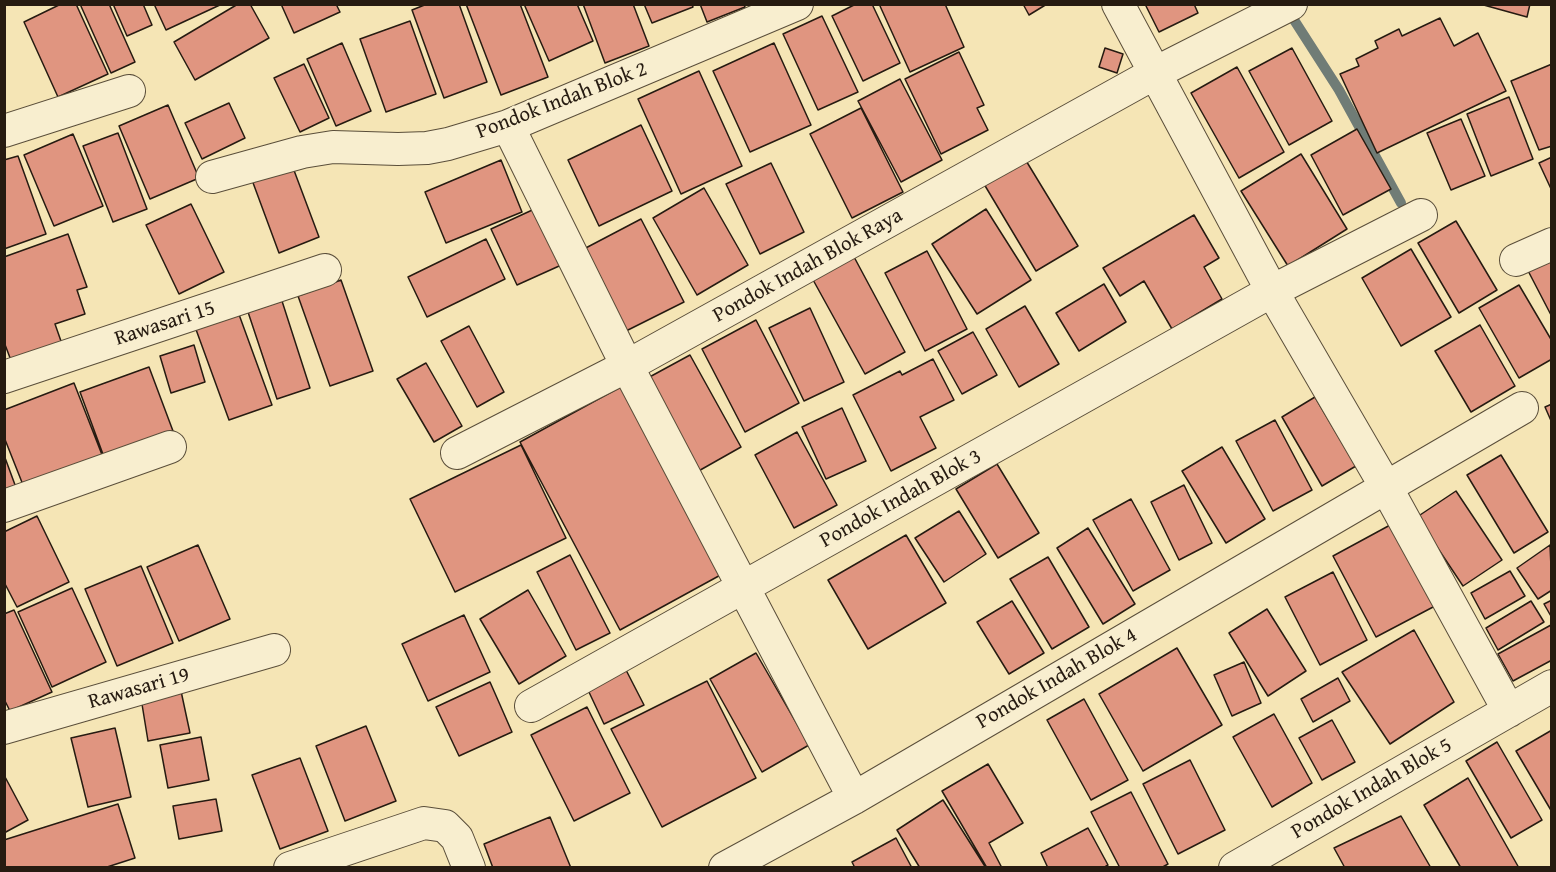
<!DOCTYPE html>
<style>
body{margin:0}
#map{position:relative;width:1556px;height:872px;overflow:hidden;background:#f5e5b5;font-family:"Gentium Book Plus",serif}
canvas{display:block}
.frame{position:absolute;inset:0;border:6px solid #261b11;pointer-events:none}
</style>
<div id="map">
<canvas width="1556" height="872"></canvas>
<div class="frame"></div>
</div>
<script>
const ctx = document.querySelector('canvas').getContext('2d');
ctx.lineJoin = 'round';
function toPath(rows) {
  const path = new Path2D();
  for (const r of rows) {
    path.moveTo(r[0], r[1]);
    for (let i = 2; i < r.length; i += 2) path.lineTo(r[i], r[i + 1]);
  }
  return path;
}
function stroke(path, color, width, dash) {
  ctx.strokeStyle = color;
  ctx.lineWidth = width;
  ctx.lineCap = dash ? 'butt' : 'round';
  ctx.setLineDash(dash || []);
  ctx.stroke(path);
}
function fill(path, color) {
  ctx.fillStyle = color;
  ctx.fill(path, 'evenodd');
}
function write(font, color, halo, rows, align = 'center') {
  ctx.font = font + ' "Gentium Book Plus",serif';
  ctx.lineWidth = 5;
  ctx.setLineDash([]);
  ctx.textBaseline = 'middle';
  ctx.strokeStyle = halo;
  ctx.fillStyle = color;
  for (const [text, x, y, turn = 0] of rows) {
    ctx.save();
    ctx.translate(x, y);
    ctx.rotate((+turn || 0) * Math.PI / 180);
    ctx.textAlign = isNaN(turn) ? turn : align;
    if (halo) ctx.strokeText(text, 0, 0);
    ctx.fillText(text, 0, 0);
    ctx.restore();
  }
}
stroke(toPath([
 [1287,9,1339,90,1401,203]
]), '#707c76', 10);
const building = toPath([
 [61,4,76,4,108,74,58,97,24,22,61,4],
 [80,4,109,4,135,62,111,73,80,4],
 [113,4,143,4,152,25,127,36,113,4],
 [154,4,222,4,166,30,154,4],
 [238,4,250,4,269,38,195,80,174,42,238,4],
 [281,4,336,4,340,12,294,33,281,4],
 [427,4,459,4,487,82,444,98,412,10,427,4],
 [466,4,520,4,548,77,501,95,466,4],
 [524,4,577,4,593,41,549,61,524,4],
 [583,4,633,4,649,46,605,63,583,4],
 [644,4,692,4,693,7,652,23,644,4],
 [700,4,744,4,745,7,707,22,700,4],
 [856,4,872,4,900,63,863,81,832,16,856,4],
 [882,4,945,4,964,47,910,72,880,6,882,4],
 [1023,4,1047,4,1029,15,1023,4],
 [1145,4,1194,4,1198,13,1159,32,1145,4],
 [1480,4,1530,4,1527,17,1480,4],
 [822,16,858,92,818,110,783,34,822,16],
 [1440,18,1454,46,1478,33,1506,91,1377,153,1340,74,1359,66,1356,59,1378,48,1375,41,1399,29,1402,36,1440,18],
 [410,21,436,94,386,112,360,39,410,21],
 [342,43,371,111,336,126,307,59,342,43],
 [774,43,811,125,750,152,713,71,774,43],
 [1105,48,1123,54,1117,73,1099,67,1105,48],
 [1292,48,1332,121,1289,145,1249,71,1292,48],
 [959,52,984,105,977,108,988,130,941,154,905,79,959,52],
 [304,64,329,118,300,132,274,78,304,64],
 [1552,64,1552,146,1539,150,1511,81,1552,64],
 [1237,67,1284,152,1239,178,1191,93,1237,67],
 [699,71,742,166,681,194,638,99,699,71],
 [900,79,942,160,901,182,858,101,900,79],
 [1509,97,1533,159,1491,176,1467,114,1509,97],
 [229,103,245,138,202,159,185,123,229,103],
 [168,105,199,178,150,199,119,126,168,105],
 [861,108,903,192,852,218,810,134,861,108],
 [1461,119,1485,176,1451,190,1427,133,1461,119],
 [641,125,672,191,599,226,568,160,641,125],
 [1357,129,1391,189,1343,215,1311,155,1357,129],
 [118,133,147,209,113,222,83,146,118,133],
 [73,134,103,206,54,226,24,155,73,134],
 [1301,154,1347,229,1288,266,1241,191,1301,154],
 [18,156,46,234,4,249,4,160,18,156],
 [1552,157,1552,191,1539,163,1552,157],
 [1025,159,1078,246,1036,271,984,184,1025,159],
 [501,160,522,212,446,243,425,192,501,160],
 [771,163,804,232,760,254,726,184,771,163],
 [292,165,319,237,279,253,252,180,292,165],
 [704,188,748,265,697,295,653,218,704,188],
 [191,204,224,272,179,294,146,225,191,204],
 [541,206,568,262,517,285,491,229,541,206],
 [986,209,1031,280,977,314,932,244,986,209],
 [1194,215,1219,258,1204,267,1222,299,1172,329,1144,281,1120,296,1103,268,1194,215],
 [641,219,684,302,622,333,580,251,641,219],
 [1456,221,1497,290,1459,313,1418,243,1456,221],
 [68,234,87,287,77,290,85,314,55,324,62,344,12,363,4,342,4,257,68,234],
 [486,239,505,279,427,317,408,277,486,239],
 [1411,249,1451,317,1401,346,1362,278,1411,249],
 [1552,249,1552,314,1551,315,1524,263,1552,249],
 [927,251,967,329,925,351,885,273,927,251],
 [853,255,905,352,865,374,812,278,853,255],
 [341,280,373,371,330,386,298,296,341,280],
 [1104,284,1126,322,1079,351,1056,313,1104,284],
 [1519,285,1552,341,1552,359,1519,378,1479,308,1519,285],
 [282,301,310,388,277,399,248,312,282,301],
 [1025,306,1059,364,1019,387,986,329,1025,306],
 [810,308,844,382,804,401,769,328,810,308],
 [237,309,272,405,229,420,194,324,237,309],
 [756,320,799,403,745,432,702,349,756,320],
 [1480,325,1515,386,1471,412,1435,351,1480,325],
 [469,326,504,392,477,407,441,341,469,326],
 [973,332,997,375,962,394,938,351,973,332],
 [194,345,205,382,171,393,160,356,194,345],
 [690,355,741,447,695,473,644,380,690,355],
 [933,359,954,400,920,417,936,448,891,471,853,395,900,371,902,375,933,359],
 [426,363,462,426,434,442,397,379,426,363],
 [149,367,173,431,104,457,80,392,149,367],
 [74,383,106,465,27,495,4,437,4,410,74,383],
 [624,385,726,572,620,630,520,442,624,385],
 [1315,397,1356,466,1322,486,1282,417,1315,397],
 [1552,404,1552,423,1545,407,1552,404],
 [842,408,866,461,826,479,802,427,842,408],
 [1275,420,1312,490,1273,511,1236,441,1275,420],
 [797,432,837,505,794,528,755,455,797,432],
 [521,445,566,538,455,592,410,499,521,445],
 [1222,447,1265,519,1226,543,1182,471,1222,447],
 [4,455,18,493,4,498,4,455],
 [1501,455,1548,532,1514,553,1467,475,1501,455],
 [997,464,1039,533,998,558,956,489,997,464],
 [1184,485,1212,543,1179,560,1151,502,1184,485],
 [1456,491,1502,560,1463,586,1417,517,1456,491],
 [1131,499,1170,570,1133,591,1093,520,1131,499],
 [959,511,986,554,944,582,915,538,959,511],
 [37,516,69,582,17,607,4,582,4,532,37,516],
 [1392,524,1435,606,1376,637,1333,556,1392,524],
 [1088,528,1135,604,1103,624,1057,548,1088,528],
 [906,535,946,603,868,649,828,580,906,535],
 [198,545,230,619,179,641,147,567,198,545],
 [1550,545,1552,590,1538,599,1517,568,1550,545],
 [570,555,610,633,576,650,537,572,570,555],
 [1048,557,1089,627,1052,649,1010,579,1048,557],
 [141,566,173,643,117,666,85,589,141,566],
 [1510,571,1525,596,1485,619,1471,593,1510,571],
 [1333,572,1367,640,1320,665,1285,597,1333,572],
 [72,588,106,662,52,687,18,612,72,588],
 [528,590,566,656,519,684,480,619,528,590],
 [1552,600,1552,618,1544,604,1552,600],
 [1012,601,1044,653,1009,674,977,622,1012,601],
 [1531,601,1544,622,1498,650,1486,628,1531,601],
 [1267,609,1306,671,1268,696,1229,633,1267,609],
 [14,610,52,692,10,711,4,699,4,614,14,610],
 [464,615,490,672,428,701,402,644,464,615],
 [1551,625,1552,660,1513,681,1498,654,1551,625],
 [1414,630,1454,702,1390,744,1342,672,1414,630],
 [1177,648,1222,725,1143,771,1099,694,1177,648],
 [756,653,809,745,762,772,710,679,756,653],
 [1244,662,1261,703,1232,716,1214,675,1244,662],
 [626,670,644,705,604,724,588,690,626,670],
 [1338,678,1350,701,1313,722,1301,699,1338,678],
 [707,681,756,778,662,827,611,729,707,681],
 [490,682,512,732,459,756,436,707,490,682],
 [181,691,190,733,148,741,141,698,181,691],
 [1084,699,1128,780,1091,800,1047,720,1084,699],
 [587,707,630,793,574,821,531,735,587,707],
 [1274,714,1312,783,1272,807,1233,737,1274,714],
 [1332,720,1355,762,1322,780,1299,738,1332,720],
 [366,726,396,801,345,821,316,746,366,726],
 [115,728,131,797,88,807,71,738,115,728],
 [1552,730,1552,812,1516,751,1552,730],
 [201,737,209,780,168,788,160,745,201,737],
 [1497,742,1542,820,1511,838,1466,761,1497,742],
 [300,758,328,831,280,849,252,775,300,758],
 [1190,760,1225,830,1178,854,1143,784,1190,760],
 [988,764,1023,823,989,843,1002,868,987,868,942,791,988,764],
 [4,775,28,820,4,833,4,775],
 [1468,778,1519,868,1461,868,1424,805,1468,778],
 [1131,792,1168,864,1161,868,1120,868,1091,812,1131,792],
 [216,799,222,831,179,839,173,806,216,799],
 [943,800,986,868,920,868,897,830,943,800],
 [118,804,135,858,104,868,4,868,4,840,118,804],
 [1401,816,1431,868,1345,868,1334,848,1401,816],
 [550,817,571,868,493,868,484,844,550,817],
 [1088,828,1108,865,1103,868,1048,868,1041,853,1088,828],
 [896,838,912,868,855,868,852,862,896,838]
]);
fill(building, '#e09580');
stroke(building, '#261b11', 1.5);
const minor = toPath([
 [1118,4,1272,291,1386,487,1509,711],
 [508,126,627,366,854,798],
 [4,131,129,91],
 [212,177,302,152,333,147,398,149,427,148,448,144,508,126,797,4],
 [1516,260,1552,244],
 [4,377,325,270],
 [457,453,627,366,1155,73,1291,4],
 [4,506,170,447],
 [531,706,1272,291,1421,215],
 [4,728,274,650],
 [290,868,424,823,445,826,457,838,469,868],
 [725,868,854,798,1522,408],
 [1235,868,1552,686]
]);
stroke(minor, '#5a4e3a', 34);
stroke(minor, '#f8eecf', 32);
write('21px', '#261b11', '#f8eecf', [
 ["Pondok Indah Blok 2",562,101,-21],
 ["Pondok Indah Blok Raya",808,266,-29],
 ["Rawasari 15",165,324,-18],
 ["Pondok Indah Blok 3",901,499,-29],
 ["Pondok Indah Blok 4",1057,679,-30],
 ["Rawasari 19",139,689,-16],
 ["Pondok Indah Blok 5",1372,789,-30]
]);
</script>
